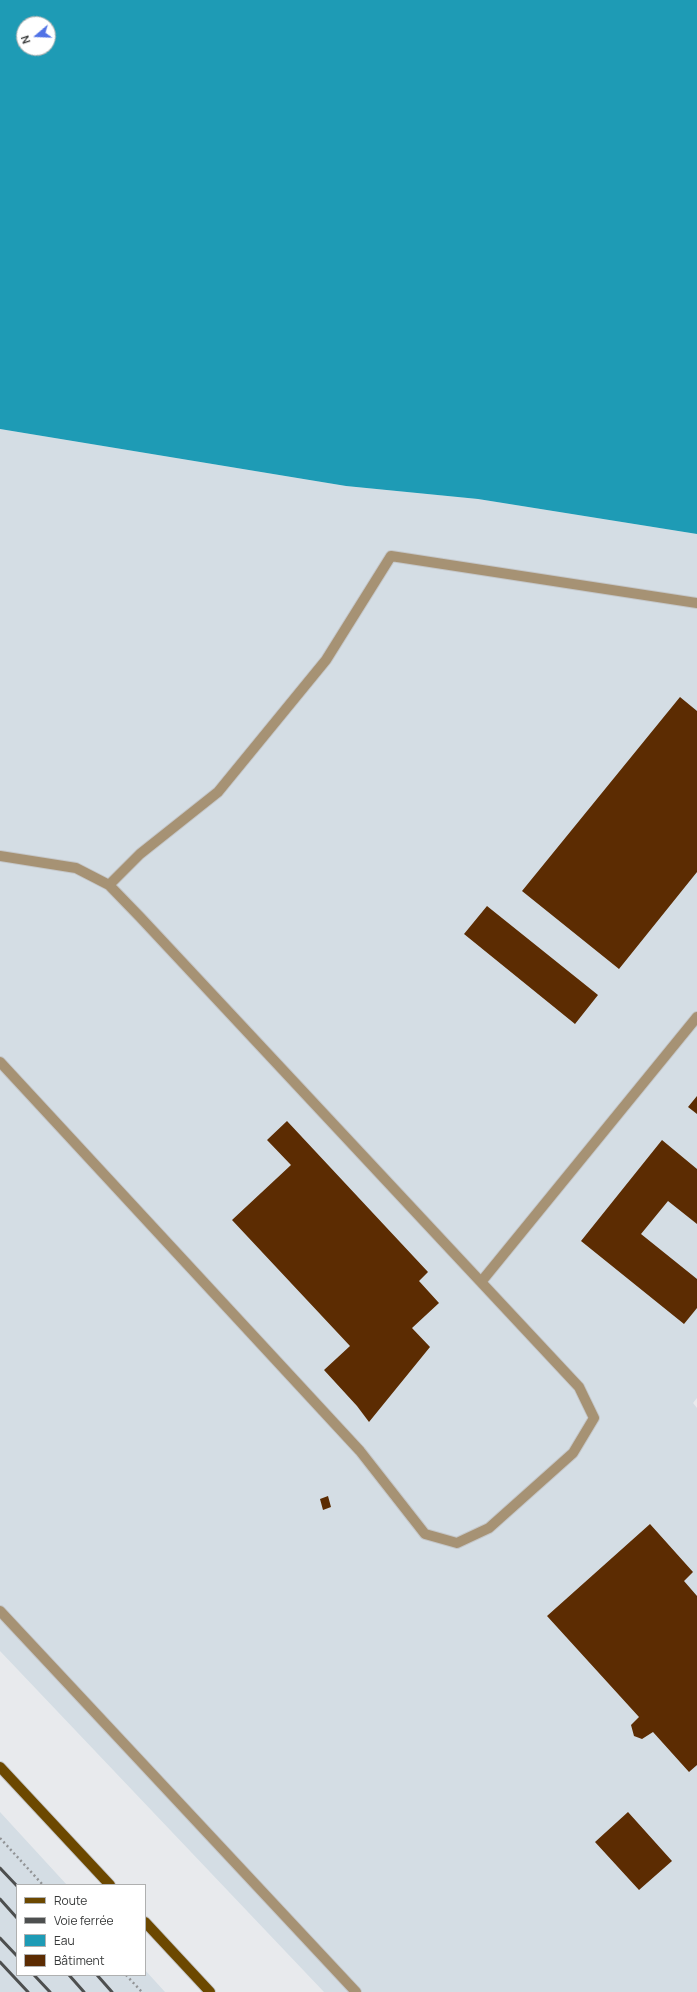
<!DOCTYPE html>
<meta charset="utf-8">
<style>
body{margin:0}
#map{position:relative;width:697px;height:1992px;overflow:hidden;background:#e8eaed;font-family:Manrope,sans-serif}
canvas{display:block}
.legend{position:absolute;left:16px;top:1884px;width:130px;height:92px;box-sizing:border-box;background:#fff;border:1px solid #afb0b0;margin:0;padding:5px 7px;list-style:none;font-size:12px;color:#373939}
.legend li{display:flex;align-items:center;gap:8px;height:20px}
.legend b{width:20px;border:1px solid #afb0b0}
.north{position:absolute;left:16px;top:16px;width:40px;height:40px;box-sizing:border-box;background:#fff;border:1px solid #afb0b0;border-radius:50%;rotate:251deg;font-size:11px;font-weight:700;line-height:16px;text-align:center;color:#373939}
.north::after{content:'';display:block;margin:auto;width:14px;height:18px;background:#5072e6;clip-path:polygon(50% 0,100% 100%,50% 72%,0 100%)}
</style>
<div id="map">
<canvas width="697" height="1992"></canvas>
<ul class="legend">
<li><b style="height:5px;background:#6c4800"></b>Route</li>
<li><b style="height:5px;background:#4d4f4f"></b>Voie ferrée</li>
<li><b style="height:11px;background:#1e9bb5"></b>Eau</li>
<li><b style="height:11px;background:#5c2c02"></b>Bâtiment</li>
</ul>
<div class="north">N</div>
</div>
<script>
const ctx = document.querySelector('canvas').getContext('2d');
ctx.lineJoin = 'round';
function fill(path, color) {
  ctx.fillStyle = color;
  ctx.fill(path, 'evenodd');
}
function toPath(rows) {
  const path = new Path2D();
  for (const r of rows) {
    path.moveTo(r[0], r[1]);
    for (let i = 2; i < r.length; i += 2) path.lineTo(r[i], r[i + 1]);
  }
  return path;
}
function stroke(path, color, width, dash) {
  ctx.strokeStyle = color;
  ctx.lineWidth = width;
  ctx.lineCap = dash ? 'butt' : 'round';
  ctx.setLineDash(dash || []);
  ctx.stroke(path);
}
fill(toPath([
 [0,429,346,486,478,499,697,534,697,1398,693,1403,697,1408,697,1992,324,1992,0,1651],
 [0,1812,67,1885,17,1885,17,1975,145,1975,145,1970,165,1992,0,1992]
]), '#d4dde4');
fill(toPath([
 [0,0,697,0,697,534,478,499,346,486,0,429],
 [24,24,48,24,48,48,24,48]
]), '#1e9bb5');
fill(toPath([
 [680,697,697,711,697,872,619,969,522,891],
 [487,906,598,995,575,1024,464,934],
 [697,1096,697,1114,688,1107],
 [287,1121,428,1272,419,1281,439,1303,412,1328,430,1347,369,1422,357,1406,324,1370,350,1346,232,1220,291,1165,267,1140],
 [662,1140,697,1169,697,1224,668,1201,641,1234,697,1279,697,1308,684,1324,581,1241],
 [328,1496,331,1507,323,1510,320,1499],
 [650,1524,693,1572,684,1581,697,1596,697,1765,689,1772,653,1732,642,1739,634,1736,631,1725,639,1717,547,1616],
 [628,1812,672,1861,639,1890,595,1842]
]), '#5c2c02');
const minor = toPath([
 [0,856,76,868,109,885,140,917,579,1387,594,1418,573,1453,489,1528,457,1543,425,1534,360,1451,0,1062],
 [109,885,140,854,218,792,326,660,391,556,697,603],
 [481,1282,697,1017],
 [0,1611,356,1992]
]);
const major = toPath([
 [0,1767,110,1885],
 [145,1922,210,1992]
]);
stroke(minor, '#c5c7c9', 12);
stroke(major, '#c5c7c9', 12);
stroke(toPath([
 [0,1838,43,1885],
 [126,1975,142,1992]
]), '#919395', 2.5, [2, 3]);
stroke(minor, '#a69274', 10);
stroke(major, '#6c4800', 10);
stroke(toPath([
 [0,1868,17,1886],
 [0,1899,17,1918],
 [0,1938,17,1956],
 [0,1962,28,1992],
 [34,1975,50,1992],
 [69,1975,84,1992],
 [97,1975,112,1992]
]), '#4d4f4f', 3);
</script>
